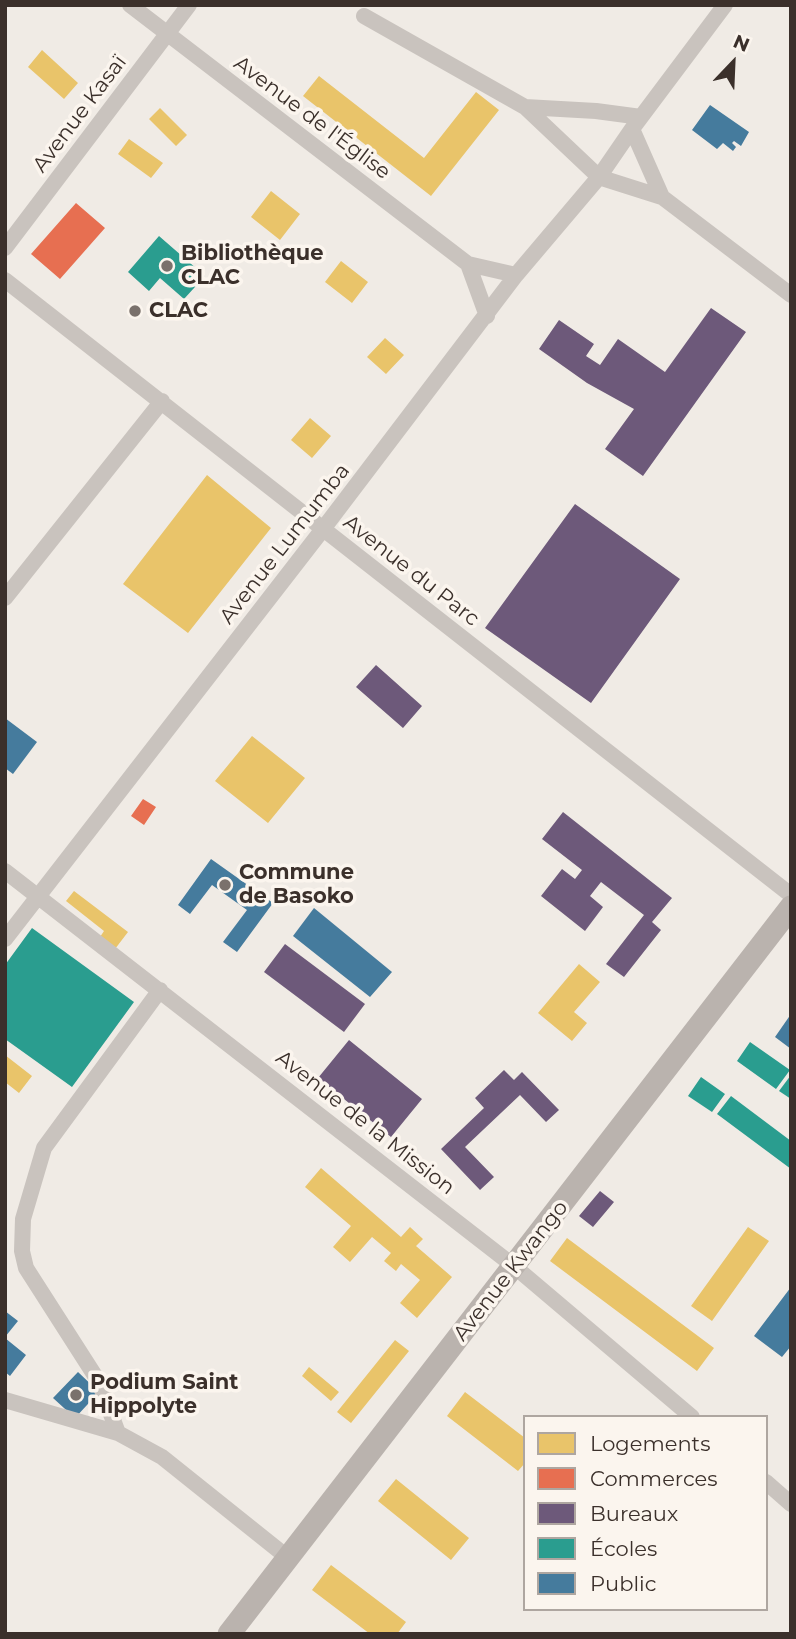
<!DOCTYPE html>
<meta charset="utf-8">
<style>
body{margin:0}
#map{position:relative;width:796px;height:1639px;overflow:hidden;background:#f0ebe5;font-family:Montserrat,sans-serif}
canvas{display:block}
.frame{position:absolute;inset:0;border:7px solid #3b302b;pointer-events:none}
.legend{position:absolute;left:523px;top:1415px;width:245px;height:196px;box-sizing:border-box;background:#fbf5ee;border:2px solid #aea6a0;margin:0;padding:9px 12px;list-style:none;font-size:21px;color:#3b302b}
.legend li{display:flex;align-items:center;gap:14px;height:35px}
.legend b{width:35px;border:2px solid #aea6a0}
.north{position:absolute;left:698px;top:28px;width:70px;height:70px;-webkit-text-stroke:5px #fbf5ee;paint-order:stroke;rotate:23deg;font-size:19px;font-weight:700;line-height:28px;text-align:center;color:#3b302b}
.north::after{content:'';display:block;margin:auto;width:24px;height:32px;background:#3b302b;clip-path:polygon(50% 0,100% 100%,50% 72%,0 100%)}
</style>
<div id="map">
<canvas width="796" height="1639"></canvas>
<div class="frame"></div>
<ul class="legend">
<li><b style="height:19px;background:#e9c46a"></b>Logements</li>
<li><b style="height:19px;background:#e76f51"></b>Commerces</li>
<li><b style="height:19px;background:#6d597a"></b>Bureaux</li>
<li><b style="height:19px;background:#2a9d8f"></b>Écoles</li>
<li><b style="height:19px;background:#457b9d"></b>Public</li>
</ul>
<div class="north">N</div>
</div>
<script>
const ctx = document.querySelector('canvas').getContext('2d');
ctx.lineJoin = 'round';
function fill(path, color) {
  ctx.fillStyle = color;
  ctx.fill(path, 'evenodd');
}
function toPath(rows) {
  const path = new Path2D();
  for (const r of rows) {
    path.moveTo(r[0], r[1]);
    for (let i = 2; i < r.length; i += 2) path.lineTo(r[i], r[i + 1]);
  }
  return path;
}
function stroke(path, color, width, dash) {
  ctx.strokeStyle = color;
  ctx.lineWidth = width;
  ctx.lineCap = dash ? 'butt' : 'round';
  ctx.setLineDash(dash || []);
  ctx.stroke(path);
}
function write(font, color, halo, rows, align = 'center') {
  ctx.font = font + ' Montserrat,sans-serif';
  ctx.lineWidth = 7;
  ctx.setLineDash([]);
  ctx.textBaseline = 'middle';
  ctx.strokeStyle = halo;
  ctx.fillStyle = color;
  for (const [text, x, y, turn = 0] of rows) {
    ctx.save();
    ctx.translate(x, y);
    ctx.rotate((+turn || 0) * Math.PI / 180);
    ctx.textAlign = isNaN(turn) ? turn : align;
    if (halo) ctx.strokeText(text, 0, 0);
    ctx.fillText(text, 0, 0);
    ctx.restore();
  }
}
fill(toPath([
 [42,50,78,83,64,99,28,67],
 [319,76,424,158,476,92,499,110,431,196,303,96],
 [160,108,187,135,176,146,149,119],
 [129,139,163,163,151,178,118,154],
 [271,191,300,214,280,240,251,217],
 [341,261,368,282,352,303,325,282],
 [385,338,404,355,386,374,367,357],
 [310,418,331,436,312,458,291,440],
 [207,475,271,528,188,633,123,584],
 [252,736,305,778,268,823,215,781],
 [74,891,128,932,115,949,100,937,104,931,66,901],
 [579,964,600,982,574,1012,587,1023,572,1041,538,1013],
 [5,1055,32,1076,19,1093,5,1082],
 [321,1168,401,1237,410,1227,423,1239,416,1246,452,1277,417,1318,400,1303,420,1280,401,1264,396,1271,384,1261,391,1253,372,1237,350,1262,333,1247,351,1226,305,1187],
 [748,1227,769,1241,712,1321,691,1306],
 [567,1238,714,1348,697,1371,550,1261],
 [395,1340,409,1351,351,1423,337,1412],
 [309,1367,339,1392,331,1401,302,1376],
 [465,1392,525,1438,525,1463,518,1471,447,1416],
 [396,1479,469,1538,451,1560,378,1501],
 [331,1565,406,1622,397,1634,370,1634,312,1590]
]), '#e9c46a');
fill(toPath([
 [76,203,105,228,60,279,31,254],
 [143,799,156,807,144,825,131,816]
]), '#e76f51');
fill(toPath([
 [711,308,746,332,643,476,605,449,634,409,587,383,539,349,559,320,594,344,586,356,600,365,618,339,665,372],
 [575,504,680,579,591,703,485,628],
 [376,665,422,706,403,728,356,687],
 [563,812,672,898,652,922,661,930,624,977,606,964,644,915,601,882,590,896,603,907,585,931,541,896,562,869,575,879,582,870,542,839],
 [285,944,365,1004,344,1032,264,972],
 [349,1040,422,1099,391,1137,318,1078],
 [504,1070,514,1080,522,1072,559,1110,546,1122,520,1095,465,1147,494,1177,480,1190,441,1149,484,1108,475,1098],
 [600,1191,614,1202,593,1227,579,1216]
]), '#6d597a');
fill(toPath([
 [159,236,205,276,184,299,160,278,149,291,128,272],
 [32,928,134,1002,72,1087,5,1039,5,965],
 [750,1042,790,1070,776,1089,737,1061],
 [791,1075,791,1099,779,1091],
 [701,1077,725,1094,712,1112,688,1096],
 [731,1096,791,1141,791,1169,717,1114]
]), '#2a9d8f');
fill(toPath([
 [710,105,749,132,741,146,734,141,732,143,736,147,733,151,723,143,717,149,692,130],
 [5,718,37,742,13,774,5,768],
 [211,859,273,903,237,952,223,942,247,910,212,885,190,914,178,905],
 [314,908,392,972,370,997,293,936],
 [791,1014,791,1049,775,1037],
 [791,1287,791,1346,782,1357,754,1336],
 [5,1311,18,1321,5,1337],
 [5,1338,26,1355,10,1376,5,1372],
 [78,1372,99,1392,75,1418,53,1398]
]), '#457b9d');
stroke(toPath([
 [130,5,468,264,516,275],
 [364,16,525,107,599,177,662,197,791,295],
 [525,107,596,111,641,117],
 [632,129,662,197],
 [5,248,189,5],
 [468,264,487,316],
 [5,280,791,895],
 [5,598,162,401],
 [5,871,515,1267,692,1417],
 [5,939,323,529,516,275,599,177,632,129,725,5],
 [5,1400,118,1433,162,1457,287,1557],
 [118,1433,99,1382,26,1268,22,1251,23,1219,44,1148,160,990],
 [766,1482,791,1504]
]), '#c9c3be', 16);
stroke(toPath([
 [229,1634,791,907]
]), '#bab3ae', 23);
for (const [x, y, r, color] of [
 [167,266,7,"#7a716c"],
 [135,311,7,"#7a716c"],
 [225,885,7,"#7a716c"],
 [76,1395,7,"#7a716c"]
]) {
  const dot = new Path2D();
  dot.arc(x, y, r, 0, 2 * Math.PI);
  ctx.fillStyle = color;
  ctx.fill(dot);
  stroke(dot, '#fbf5ee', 2.5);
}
write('21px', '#3b302b', '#fbf5ee', [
 ["Avenue Kasaï",80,114,-53],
 ["Avenue de l'Église",312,118,37],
 ["Avenue Lumumba",285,544,-52],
 ["Avenue du Parc",411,571,38],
 ["Avenue de la Mission",365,1123,38],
 ["Avenue Kwango",511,1271,-52]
]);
write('bold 21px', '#3b302b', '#fbf5ee', [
 ["Bibliothèque",181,254],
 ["CLAC",181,278],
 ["CLAC",149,311],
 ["Commune",239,873],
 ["de Basoko",239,897],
 ["Podium Saint",90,1383],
 ["Hippolyte",90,1407]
], 'left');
</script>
